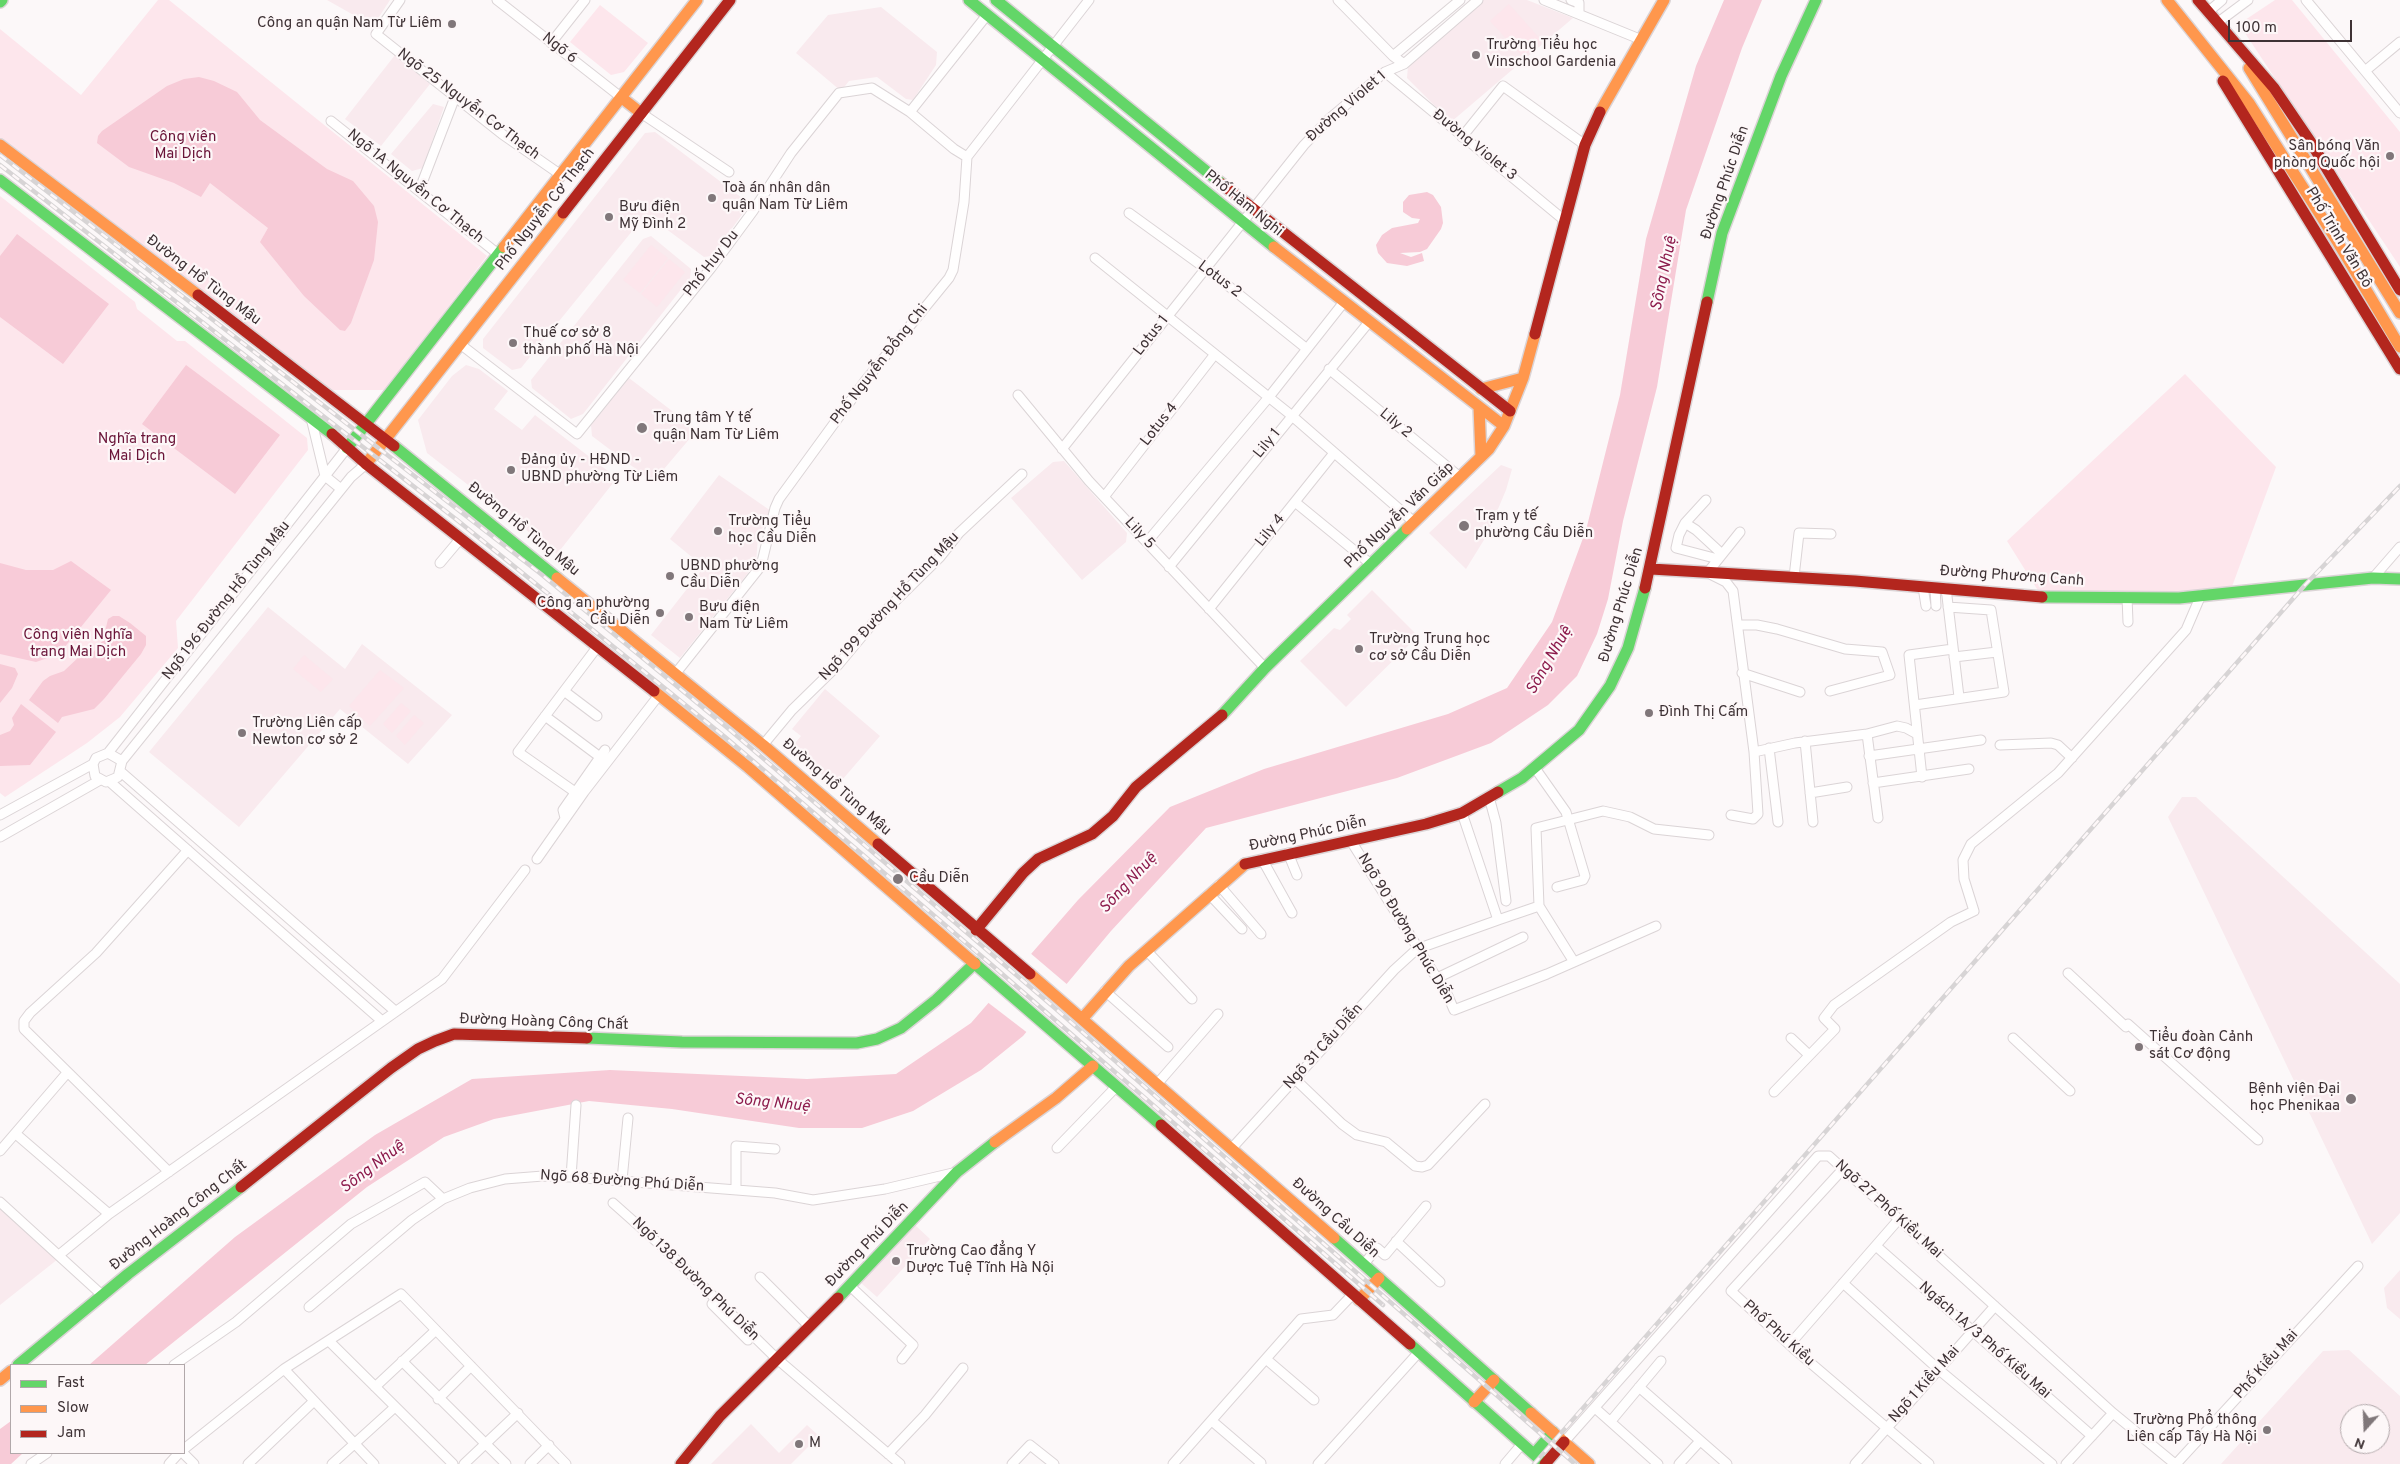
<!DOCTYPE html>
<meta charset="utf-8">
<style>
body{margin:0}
#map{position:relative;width:2400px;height:1464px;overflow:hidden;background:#fcf8f9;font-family:Overpass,sans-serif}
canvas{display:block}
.legend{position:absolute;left:10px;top:1364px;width:175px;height:90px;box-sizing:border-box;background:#fdf7f8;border:1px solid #b1a8aa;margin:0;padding:6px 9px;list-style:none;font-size:15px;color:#3e3235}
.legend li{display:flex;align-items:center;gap:10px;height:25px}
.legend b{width:25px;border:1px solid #b1a8aa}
.north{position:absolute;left:2340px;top:1404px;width:50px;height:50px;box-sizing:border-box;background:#fdf7f8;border:1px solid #b1a8aa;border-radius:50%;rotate:200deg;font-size:14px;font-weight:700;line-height:20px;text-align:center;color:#3e3235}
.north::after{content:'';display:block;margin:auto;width:18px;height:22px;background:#80777a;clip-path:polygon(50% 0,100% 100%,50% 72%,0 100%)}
.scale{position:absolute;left:2228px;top:20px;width:124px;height:22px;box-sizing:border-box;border:2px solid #3e3235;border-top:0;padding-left:6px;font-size:15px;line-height:18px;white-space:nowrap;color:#3e3235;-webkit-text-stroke:4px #fdf7f8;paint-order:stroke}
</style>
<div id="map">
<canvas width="2400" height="1464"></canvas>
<ul class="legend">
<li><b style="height:6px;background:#63d668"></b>Fast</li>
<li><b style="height:6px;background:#ff974d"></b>Slow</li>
<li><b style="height:6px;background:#b3261e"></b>Jam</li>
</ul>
<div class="north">N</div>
<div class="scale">100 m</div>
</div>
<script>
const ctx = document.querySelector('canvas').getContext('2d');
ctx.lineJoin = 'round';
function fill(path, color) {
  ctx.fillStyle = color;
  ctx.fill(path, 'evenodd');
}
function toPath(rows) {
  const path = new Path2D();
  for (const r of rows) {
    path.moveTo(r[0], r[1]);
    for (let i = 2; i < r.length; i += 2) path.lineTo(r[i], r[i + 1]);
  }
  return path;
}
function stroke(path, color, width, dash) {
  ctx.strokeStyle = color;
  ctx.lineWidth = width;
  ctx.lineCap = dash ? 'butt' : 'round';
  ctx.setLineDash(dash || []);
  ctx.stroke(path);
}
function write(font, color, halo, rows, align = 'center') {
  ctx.font = font + ' Overpass,sans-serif';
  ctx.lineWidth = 4.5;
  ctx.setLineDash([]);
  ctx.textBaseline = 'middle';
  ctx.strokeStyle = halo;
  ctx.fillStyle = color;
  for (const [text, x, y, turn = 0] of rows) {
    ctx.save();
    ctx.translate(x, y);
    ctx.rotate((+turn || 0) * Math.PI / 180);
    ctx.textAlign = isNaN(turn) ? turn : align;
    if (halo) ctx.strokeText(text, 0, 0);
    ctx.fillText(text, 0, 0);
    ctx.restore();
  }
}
fill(toPath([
 [327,0,390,0,373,26],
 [1482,0,1527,0,1573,18,1451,122,1407,78,1408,66],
 [881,7,937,52,936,65,913,100,906,99,877,77,849,81,841,91,796,53,828,15],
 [395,55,430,84,381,146,345,119],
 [433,104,444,107,423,168,412,171,391,154],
 [655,132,746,201,746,209,712,256,704,257,646,214,521,368,512,370,483,348,483,339,645,133],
 [651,236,691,269,690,278,583,414,571,419,532,388,531,380,643,239],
 [466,365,479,369,508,391,494,409,522,430,535,415,617,478,557,554,427,453,418,420,452,376],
 [629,378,697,430,653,482,592,436,591,425],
 [1064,461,1127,533,1126,542,1082,580,1011,498,1053,462],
 [1501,465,1512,469,1506,490,1487,535,1466,569,1429,533],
 [719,475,771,511,758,537,756,563,680,658,651,635,704,567,670,539],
 [1372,590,1418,636,1346,707,1300,661,1334,628,1340,630,1351,619,1347,615],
 [268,607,345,669,362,644,452,715,408,764,340,709,239,827,149,752],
 [825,689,880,736,836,787,791,748,801,736,792,729],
 [2182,797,2196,797,2400,984,2400,1213,2372,1244,2168,817],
 [0,1207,58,1259,0,1305],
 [915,1225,930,1239,877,1297,861,1283],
 [2400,1270,2400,1319,2387,1308,2384,1288],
 [2349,1350,2400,1396,2400,1464,2221,1464,2323,1351],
 [2350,1414,2380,1414,2380,1444,2350,1444],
 [751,1424,779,1453,807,1425,819,1436,791,1464,711,1464]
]), '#f9eaee');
fill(toPath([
 [158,0,169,0,487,256,385,390,331,390,0,139,0,29,81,95],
 [2275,0,2292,0,2400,132,2400,267,2239,24],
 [1509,4,1542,41,1523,57,1490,21],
 [600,5,648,43,624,72,611,75,570,42],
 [0,196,135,302,137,309,177,341,185,341,307,438,308,450,176,621,178,648,120,717,87,743,5,797,0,793],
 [651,245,668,258,640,293,623,280],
 [669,259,685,272,657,307,641,294],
 [2185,374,2276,467,2230,592,2042,597,2007,541],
 [304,655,333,679,321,692,293,669],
 [380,670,404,688,370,726,349,706],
 [401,703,411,711,392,733,383,724],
 [414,715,424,723,405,745,396,736]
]), '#fde6ec');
fill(toPath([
 [71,561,111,590,59,654,36,662,0,654,0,563,26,570,53,570]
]), '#f8cbd8');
fill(toPath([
 [1724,0,1762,0,1742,48,1686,210,1657,387,1623,521,1608,599,1597,634,1577,676,1548,705,1491,743,1397,778,1206,828,1111,931,1023,1036,981,1070,913,1111,862,1128,799,1128,672,1109,589,1101,494,1119,444,1137,367,1187,145,1365,89,1365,235,1237,375,1135,472,1079,610,1070,807,1079,896,1074,971,1023,1078,900,1170,807,1264,769,1448,714,1507,688,1552,622,1586,530,1620,395,1646,239,1696,66],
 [199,77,214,81,237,92,260,120,327,169,353,181,374,206,378,222,374,260,351,323,345,331,340,330,304,296,260,242,268,228,210,183,201,197,174,183,129,167,97,143,98,136,102,131,167,86,184,79],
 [1427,192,1433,195,1441,207,1443,223,1441,229,1427,249,1420,252,1400,253,1411,257,1422,253,1424,261,1407,266,1387,263,1378,253,1376,245,1382,235,1392,228,1418,223,1420,219,1412,218,1403,212,1403,202,1409,195],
 [17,234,109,304,63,364,0,317,0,256],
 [186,365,280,435,235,494,142,424],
 [113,616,119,616,130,623,146,636,146,645,141,654,104,699,94,709,62,717,58,723,29,700,43,681,50,676,64,671,81,655,91,655,103,640,108,619],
 [0,664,15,668,18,674,12,688,0,703],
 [21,704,56,732,30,765,0,766,0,735,10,731,14,725,12,718],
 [11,1421,11,1453,23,1453,11,1464,0,1464,0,1429]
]), '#f7cbd7');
fill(toPath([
 [1029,952,1069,986,1029,1034,986,1001]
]), '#fcf8f9');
const street = toPath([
 [400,0,376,34,502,134,561,175],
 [497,0,622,98],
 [1338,0,1393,56,1404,64],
 [1544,0,1642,40],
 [1571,0,1579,3,1579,14],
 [2306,0,2400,113],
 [2208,12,2222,0],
 [2217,23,2248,0],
 [551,43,585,0],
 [1393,56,1460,0],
 [2365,71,2400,42],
 [1385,72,1564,220],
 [910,112,987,15],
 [641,113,729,172],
 [331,121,498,254],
 [1462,137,1503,86,1585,145],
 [419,191,455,97],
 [1129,213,1216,276,1307,349],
 [1095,258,1291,415,1414,522],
 [460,344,577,434,711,268,753,211,791,153,839,93,872,88,910,112,954,149,967,157],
 [1329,369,1461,478],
 [1018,395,1089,481,1265,668],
 [311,418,325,476,341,489],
 [1062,449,1304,145,1329,119,1385,72,1404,64,1478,0],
 [1104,497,1215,354],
 [1295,502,1372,565],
 [1685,523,1706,500],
 [1147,542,1269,397,1344,302],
 [1718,559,1676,548,1679,535,1685,523,1696,530,1722,554],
 [440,563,461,538],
 [1169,567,1369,322],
 [1708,572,1740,532],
 [1712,575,1726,582,1733,591,1754,752,1758,814,1753,819,1731,815],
 [1794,577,1799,533,1831,534],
 [2373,578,2400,547],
 [1923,587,1926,606],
 [1935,588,1936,606],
 [1946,588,1959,697],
 [2127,597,2128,622],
 [1209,609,1334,453],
 [1739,625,1757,625,1777,629,1845,649,1882,652,1890,675,1830,691],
 [1954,657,1997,652],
 [676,673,761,566,775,508,779,499,865,381,949,278,953,270,964,202,967,157,1089,0],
 [1742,673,1800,692],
 [564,691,597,716],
 [1915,705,2004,692,1991,610,1948,607],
 [545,716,600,757],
 [1867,734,1878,818],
 [1805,741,1813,822],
 [763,745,792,710,838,665,873,623,940,557,959,533,1022,474],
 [2000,745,2051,743,2058,745,2072,758],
 [1769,748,1778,822],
 [1754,752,1795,743,1867,734,1897,726,1906,728,1917,734],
 [108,753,347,448],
 [108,753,122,761,118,777,106,782,95,776,93,764,96,758,108,753],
 [1869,756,1981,740],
 [122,761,351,477,366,464],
 [1535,768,1566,812,1585,876,1583,880,1557,887],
 [121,772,395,1011],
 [1922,777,1909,655,1953,649],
 [109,781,382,1021],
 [1873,783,1969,769],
 [575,792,518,752,598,646],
 [1810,793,1847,787],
 [1489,797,1496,823,1506,901],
 [1462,813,1498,920,1539,906],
 [0,815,93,764],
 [565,818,563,810,605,750],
 [0,837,100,780],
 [1351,841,1448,996,1454,1010,1547,974,1656,926],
 [1288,853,1297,875],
 [537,859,584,792,659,695],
 [1262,859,1292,913],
 [1219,885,1261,934],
 [1209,894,1242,929],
 [1146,950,1192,999],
 [1574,962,1539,906,1536,828,1603,811,1630,817,1654,829,1709,835],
 [2068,973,2126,1027],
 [1437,978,1523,937],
 [1105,991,1168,1047],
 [2128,1024,2258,1140],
 [1791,1038,1809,1055],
 [2013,1038,2070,1091],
 [1295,1079,1342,1124,1357,1135,1386,1142,1415,1166,1422,1167,1428,1165,1485,1104],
 [1158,1083,1218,1014],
 [1774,1092,1835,1029,1824,1018,1834,1005,1951,922,1974,911,1964,879,1963,860,1971,844,2058,773,2186,630,2201,595],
 [16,1134,109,1214],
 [1057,1148,1116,1087],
 [1232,1148,1394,970,1417,949,1498,920],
 [0,1151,67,1073],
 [1843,1169,1731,1291,1793,1348,1929,1464],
 [169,1172,24,1029,24,1021,30,1013,96,953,188,850],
 [571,1177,576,1105],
 [622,1180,628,1118],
 [736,1190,736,1146,775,1149],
 [0,1202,102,1295],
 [613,1203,667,1251,776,1358,900,1464],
 [1396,1241,1440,1282],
 [1876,1246,2092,1436],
 [59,1255,109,1214,442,979,525,870],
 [1364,1264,1377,1248,1385,1255,1426,1206],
 [760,1277,809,1326],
 [1843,1283,1938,1369,2052,1464],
 [850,1286,913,1345,902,1359],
 [712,1304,748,1340],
 [309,1307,412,1220,443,1199,470,1188,505,1179,543,1176,571,1177,775,1193,813,1200,885,1189,957,1172],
 [329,1341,453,1464],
 [1790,1344,1899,1219],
 [1266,1359,1314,1400],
 [402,1361,506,1464],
 [174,1365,236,1322,351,1224,425,1182,443,1199],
 [284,1369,374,1464],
 [375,1387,436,1330],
 [1639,1387,1727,1464],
 [438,1399,471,1366],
 [1595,1408,1658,1464],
 [1212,1421,1261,1463],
 [1611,1421,1661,1361],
 [1564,1442,1818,1156,1829,1156,2113,1413,2175,1464],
 [184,1449,284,1369,401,1294,566,1464],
 [183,1453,194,1464],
 [888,1454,925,1415,963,1368],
 [31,1464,47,1453],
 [169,1464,179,1453],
 [248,1464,314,1401],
 [332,1464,395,1407],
 [464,1464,518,1413],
 [530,1464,549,1445],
 [1012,1464,1030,1445,1054,1464],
 [1173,1464,1301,1319,1333,1315,1353,1294],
 [1318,1464,1419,1352],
 [1505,1464,1522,1444],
 [1679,1464,1700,1441],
 [1855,1464,1995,1306],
 [2066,1464,2113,1413],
 [2176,1464,2358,1266]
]);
const fast = toPath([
 [969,0,1274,247],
 [996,0,1222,184],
 [0,2,2,0],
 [0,180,332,434],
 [1707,302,1722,233,1781,76,1816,0],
 [394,446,557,578],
 [347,448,504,247],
 [2042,597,2179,598,2373,578,2400,579],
 [1222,715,1265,668,1407,529],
 [1498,792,1522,778,1579,730,1610,686,1628,648,1645,588],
 [975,964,1161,1125],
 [587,1038,682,1042,857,1043,877,1039,901,1028,936,1000,975,963],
 [1334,1238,1531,1413],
 [838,1298,957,1172,995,1142],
 [1410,1344,1545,1464],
 [18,1365,128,1274,241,1187],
 [1534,1454,1553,1432]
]);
const slow = toPath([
 [2167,0,2249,103,2337,241,2400,347],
 [2249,68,2400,313],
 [622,98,641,113],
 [1600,112,1664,0],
 [0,145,198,295],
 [504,247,697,0],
 [1274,247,1504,426],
 [1481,389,1523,378],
 [1479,407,1481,456],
 [366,464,563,213],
 [1407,529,1489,449,1504,426,1523,378,1535,334],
 [557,578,763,745,878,844],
 [654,691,748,767,975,964],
 [1030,974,1334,1238],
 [1082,1019,1129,966,1245,864],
 [995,1142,1056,1098,1093,1066],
 [1359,1300,1379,1278],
 [0,1380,11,1371],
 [1474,1402,1494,1380],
 [1531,1413,1589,1464]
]);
const jam = toPath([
 [2198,0,2274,88,2310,141,2400,290],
 [2223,81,2400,369],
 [1222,184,1510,411],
 [563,213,730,0],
 [198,295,394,446],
 [1535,334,1585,145,1600,112],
 [332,434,366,464,654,691],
 [1651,569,1855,581,2042,597],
 [1645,588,1707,302],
 [878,844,1030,974],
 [1245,864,1426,824,1462,813,1498,792],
 [976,930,1023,873,1038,859,1092,834,1113,816,1136,787,1222,715],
 [1161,1125,1410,1344],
 [241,1187,391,1068,418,1049,435,1041,454,1034,587,1038],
 [681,1464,720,1416,838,1298],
 [1545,1464,1564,1442]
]);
stroke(street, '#dbd4d6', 11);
stroke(fast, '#dbd4d6', 14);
stroke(slow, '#dbd4d6', 14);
stroke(jam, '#dbd4d6', 14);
stroke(street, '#fffefe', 9);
stroke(fast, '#63d668', 11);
stroke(slow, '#ff974d', 11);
stroke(jam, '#b3261e', 11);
const rail = toPath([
 [0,155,541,574,730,730,1056,1009,1575,1464],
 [0,165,457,520,725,737,993,966,1383,1305],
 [1534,1464,2305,585,2400,486]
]);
stroke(rail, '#d7d4d5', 4.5);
stroke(rail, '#fdf7f8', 2.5, [8]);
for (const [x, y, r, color] of [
 [452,24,5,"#80777a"],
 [1476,55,5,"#80777a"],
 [2390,156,5,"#80777a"],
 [712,198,5,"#80777a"],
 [609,217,5,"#80777a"],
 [513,343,5,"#80777a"],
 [642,428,6,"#80777a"],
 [511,470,5,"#80777a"],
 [1464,526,6,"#80777a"],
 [718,531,5,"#80777a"],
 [670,576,5,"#80777a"],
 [660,613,5,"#80777a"],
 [689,617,5,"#80777a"],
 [1359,649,5,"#80777a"],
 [1649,713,5,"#80777a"],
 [242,733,5,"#80777a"],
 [898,879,6,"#80777a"],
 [2139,1047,5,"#80777a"],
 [2351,1099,6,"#80777a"],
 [896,1261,5,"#80777a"],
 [2267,1430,5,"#80777a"],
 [799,1444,5,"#80777a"]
]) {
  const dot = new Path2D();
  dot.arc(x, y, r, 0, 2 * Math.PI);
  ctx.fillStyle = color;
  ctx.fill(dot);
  stroke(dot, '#fdf7f8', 2);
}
write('15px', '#3e3235', '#fdf7f8', [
 ["Công an quận Nam Từ Liêm",442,24,"right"],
 ["Trường Tiểu học",1486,46],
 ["Vinschool Gardenia",1486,63],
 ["Sân bóng Văn",2380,147,"right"],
 ["phòng Quốc hội",2380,164,"right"],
 ["Toà án nhân dân",722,189],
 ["quận Nam Từ Liêm",722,206],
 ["Bưu điện",619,208],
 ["Mỹ Đình 2",619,225],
 ["Thuế cơ sở 8",523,334],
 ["thành phố Hà Nội",523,351],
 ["Trung tâm Y tế",653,419],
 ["quận Nam Từ Liêm",653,436],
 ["Đảng ủy - HĐND -",521,461],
 ["UBND phường Từ Liêm",521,478],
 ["Trạm y tế",1475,517],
 ["phường Cầu Diễn",1475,534],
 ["Trường Tiểu",728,522],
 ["học Cầu Diễn",728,539],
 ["UBND phường",680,567],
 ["Cầu Diễn",680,584],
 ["Công an phường",650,604,"right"],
 ["Cầu Diễn",650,621,"right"],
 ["Bưu điện",699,608],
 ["Nam Từ Liêm",699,625],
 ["Trường Trung học",1369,640],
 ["cơ sở Cầu Diễn",1369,657],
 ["Đình Thị Cấm",1659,713],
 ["Trường Liên cấp",252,724],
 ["Newton cơ sở 2",252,741],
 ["Cầu Diễn",909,879],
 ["Tiểu đoàn Cảnh",2149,1038],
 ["sát Cơ động",2149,1055],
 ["Bệnh viện Đại",2340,1090,"right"],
 ["học Phenikaa",2340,1107,"right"],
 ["Trường Cao đẳng Y",906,1252],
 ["Dược Tuệ Tĩnh Hà Nội",906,1269],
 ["Trường Phổ thông",2257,1421,"right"],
 ["Liên cấp Tây Hà Nội",2257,1438,"right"],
 ["M",809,1444]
], 'left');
write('15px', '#3e3235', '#fdf7f8', [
 ["Ngõ 6",559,49,38],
 ["Ngõ 25 Nguyễn Cơ Thạch",468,105,37],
 ["Đường Violet 1",1347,107,-41],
 ["Đường Violet 3",1474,146,39],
 ["Đường Phúc Diễn",1726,183,-71],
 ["Ngõ 1A Nguyễn Cơ Thạch",415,187,39],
 ["Phố Hàm Nghi",1243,204,39],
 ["Phố Nguyễn Cơ Thạch",546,210,-52],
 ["Phố Trịnh Văn Bô",2338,238,59],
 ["Phố Huy Du",712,264,-52],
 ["Lotus 2",1219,280,37],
 ["Đường Hồ Tùng Mậu",203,281,37],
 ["Lotus 1",1152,336,-52],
 ["Phố Nguyễn Đổng Chi",880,365,-52],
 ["Lily 2",1395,424,40],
 ["Lotus 4",1160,425,-52],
 ["Lily 1",1268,444,-51],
 ["Phố Nguyễn Văn Giáp",1400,516,-44],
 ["Đường Hồ Tùng Mậu",523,530,39],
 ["Lily 4",1271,531,-51],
 ["Lily 5",1139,534,47],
 ["Đường Phương Canh",2012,577,4],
 ["Ngõ 196 Đường Hồ Tùng Mậu",227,601,-52],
 ["Đường Phúc Diễn",1622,605,-73],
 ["Ngõ 199 Đường Hồ Tùng Mậu",890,607,-47],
 ["Đường Hồ Tùng Mậu",836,788,41],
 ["Đường Phúc Diễn",1308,835,-12],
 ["Ngõ 90 Đường Phúc Diễn",1405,929,59],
 ["Đường Hoàng Công Chất",544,1023,2],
 ["Ngõ 31 Cầu Diễn",1324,1047,-48],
 ["Ngõ 68 Đường Phú Diễn",622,1182,4],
 ["Ngõ 27 Phố Kiều Mai",1888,1210,42],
 ["Đường Hoàng Công Chất",179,1216,-38],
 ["Đường Cầu Diễn",1335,1219,42],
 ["Đường Phú Diễn",868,1245,-46],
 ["Ngõ 138 Đường Phú Diễn",695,1280,44],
 ["Phố Phú Kiều",1778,1334,42],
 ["Ngách 1A/3 Phố Kiều Mai",1984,1341,41],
 ["Phố Kiều Mai",2267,1365,-48],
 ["Ngõ 1 Kiều Mai",1925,1385,-48]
]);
write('15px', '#6a1438', '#fdf7f8', [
 ["Công viên",183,138],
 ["Mai Dịch",183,155],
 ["Nghĩa trang",137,440],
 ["Mai Dịch",137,457],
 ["Công viên Nghĩa",78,636],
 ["trang Mai Dịch",78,653]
]);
write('italic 16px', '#8c1b4c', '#fdf7f8', [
 ["Sông Nhuệ",1665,274,-78],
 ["Sông Nhuệ",1550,661,-60],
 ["Sông Nhuệ",1129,884,-47],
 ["Sông Nhuệ",772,1104,6],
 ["Sông Nhuệ",373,1168,-37]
]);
</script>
